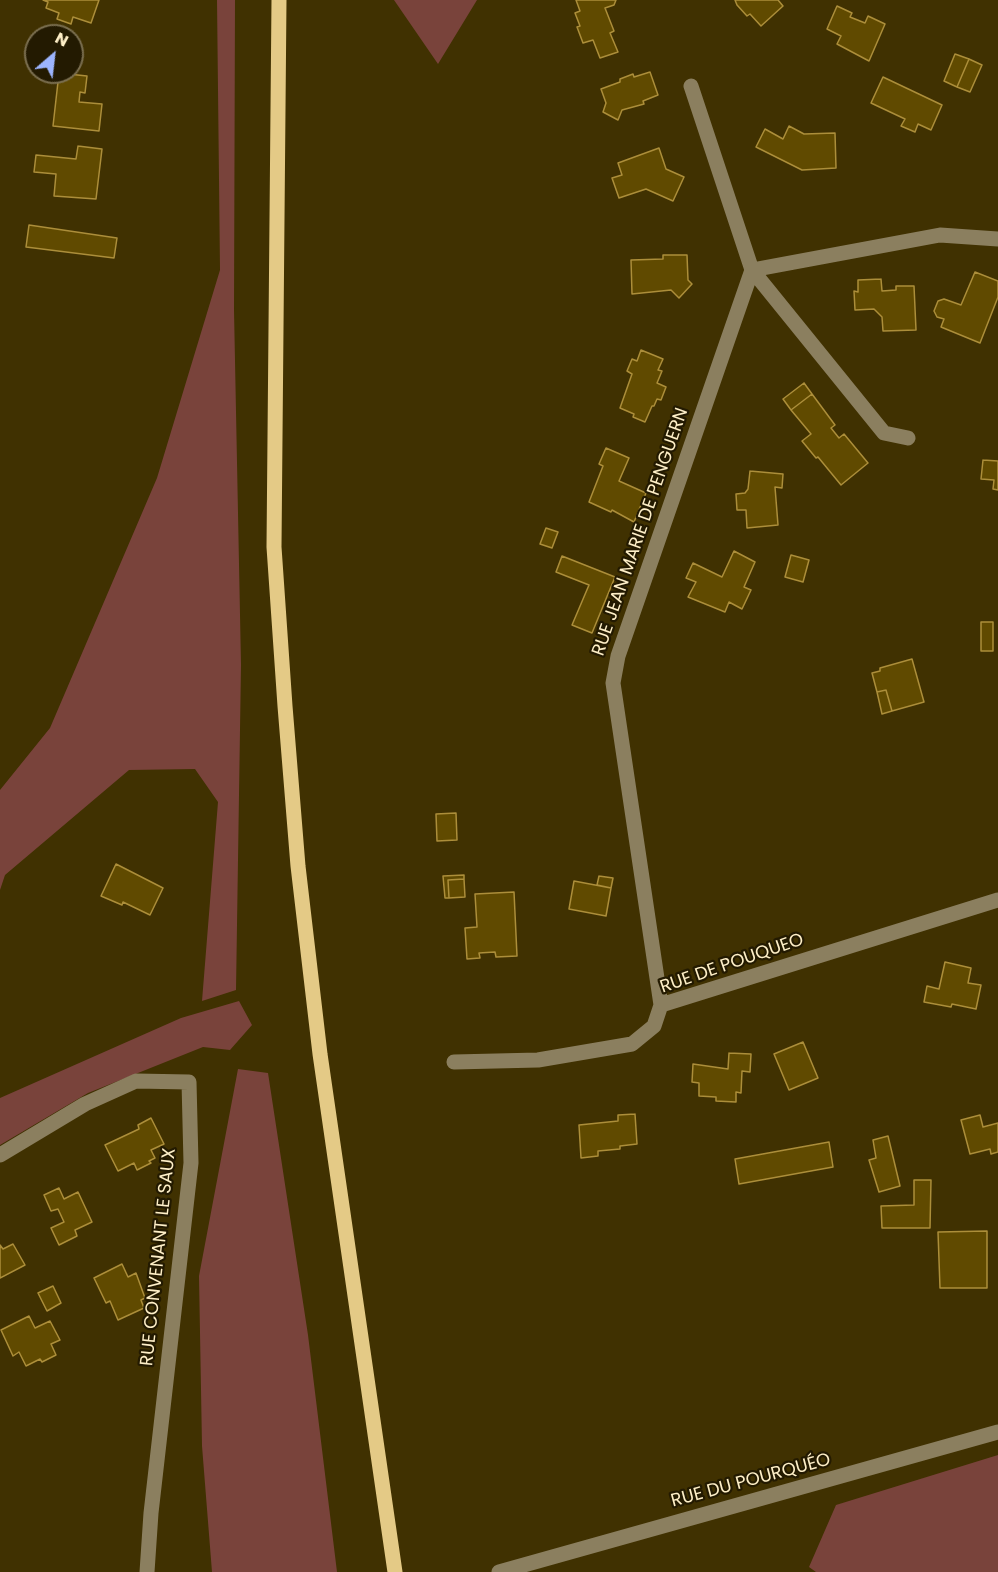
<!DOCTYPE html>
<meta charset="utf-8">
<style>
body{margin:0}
#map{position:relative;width:998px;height:1572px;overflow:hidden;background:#403101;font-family:Poppins,sans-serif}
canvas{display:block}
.north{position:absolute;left:24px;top:24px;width:60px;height:60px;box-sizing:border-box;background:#231a01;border:2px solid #7b6f50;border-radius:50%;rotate:28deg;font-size:16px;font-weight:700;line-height:24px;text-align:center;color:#feefc7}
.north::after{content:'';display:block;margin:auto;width:21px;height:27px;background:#9cb4fd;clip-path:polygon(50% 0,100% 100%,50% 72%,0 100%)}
</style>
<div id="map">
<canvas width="998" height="1572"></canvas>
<div class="north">N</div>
</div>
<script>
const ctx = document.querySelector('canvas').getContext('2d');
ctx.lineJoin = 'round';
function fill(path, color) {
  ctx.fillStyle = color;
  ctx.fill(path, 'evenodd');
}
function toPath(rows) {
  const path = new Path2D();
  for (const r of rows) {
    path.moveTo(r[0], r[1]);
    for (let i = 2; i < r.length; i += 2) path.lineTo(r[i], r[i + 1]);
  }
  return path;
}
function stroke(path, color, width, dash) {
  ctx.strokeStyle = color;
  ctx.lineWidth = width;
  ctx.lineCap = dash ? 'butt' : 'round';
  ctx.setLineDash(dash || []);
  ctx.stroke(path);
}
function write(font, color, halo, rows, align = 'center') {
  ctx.font = font + ' Poppins,sans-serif';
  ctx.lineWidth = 4.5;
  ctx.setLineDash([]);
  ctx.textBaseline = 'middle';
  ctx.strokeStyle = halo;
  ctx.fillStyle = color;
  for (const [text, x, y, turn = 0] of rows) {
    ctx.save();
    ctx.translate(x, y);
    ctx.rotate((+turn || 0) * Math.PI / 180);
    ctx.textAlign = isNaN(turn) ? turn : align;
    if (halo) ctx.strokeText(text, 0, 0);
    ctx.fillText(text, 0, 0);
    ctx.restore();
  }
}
fill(toPath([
 [217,0,235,0,234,310,241,665,236,990,202,1001,218,802,195,769,129,770,5,875,0,890,0,790,50,728,157,478,220,270],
 [394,0,477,0,438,64],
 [239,1001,252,1025,230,1050,203,1047,88,1093,0,1145,0,1098,181,1018],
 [238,1069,268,1073,308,1335,337,1572,212,1572,202,1446,199,1276],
 [998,1455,998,1572,816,1572,809,1567,836,1505]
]), '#79433b');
const building = toPath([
 [43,0,99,0,91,23,73,17,71,24,57,19,59,13,46,8,48,2,43,0],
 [576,0,616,0,614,5,605,8,614,31,610,33,618,52,600,58,593,40,583,43,577,27,580,26,575,13,580,11,576,0],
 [735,0,778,0,783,6,761,26,750,14,747,16,737,5,735,0],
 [837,6,852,13,850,17,865,23,868,16,885,24,869,61,837,44,841,36,827,29,837,6],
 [955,54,969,59,957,87,944,81,955,54],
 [969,59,982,65,970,92,957,87,969,59],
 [650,72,658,95,643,101,644,104,622,110,618,120,603,112,606,103,601,89,620,82,620,79,633,74,634,77,650,72],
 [59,73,87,76,85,93,80,92,79,102,102,104,99,131,53,126,59,73],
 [883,77,942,105,931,130,918,124,915,132,901,126,905,119,871,103,883,77],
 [789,126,804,134,835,133,836,168,802,170,756,147,765,129,783,139,789,126],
 [78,146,102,149,96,199,54,196,56,174,34,172,36,155,76,159,78,146],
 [659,148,666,169,684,177,673,201,646,189,619,198,612,178,622,175,618,163,659,148],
 [29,225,117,238,114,258,26,247,29,225],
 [663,255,687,255,688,280,692,284,679,298,671,290,632,294,631,260,663,259,663,255],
 [975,272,998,281,998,297,980,343,941,327,944,319,937,317,934,311,938,301,944,299,961,305,975,272],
 [881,279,882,291,896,290,896,286,914,286,916,330,883,331,882,317,874,309,855,310,854,291,858,292,858,280,881,279],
 [641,350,663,359,658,370,662,371,657,383,666,387,661,400,657,399,654,406,652,406,645,422,633,417,634,414,620,408,632,374,627,371,632,359,637,361,641,350],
 [804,383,812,394,791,410,783,399,804,383],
 [812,394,835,425,831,428,839,438,844,434,868,463,841,485,818,457,816,458,802,441,811,434,791,410,812,394],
 [606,448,629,458,619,481,646,493,634,522,612,510,611,512,589,502,603,466,599,464,606,448],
 [983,460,998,461,998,490,993,489,994,480,981,479,983,460],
 [750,471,783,474,782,488,775,487,778,525,747,528,746,510,737,510,736,494,745,493,748,489,750,471],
 [546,528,558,532,552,548,540,544,546,528],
 [734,551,755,562,744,587,751,590,742,609,729,602,725,612,688,597,696,582,686,578,693,563,722,577,734,551],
 [791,555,809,560,803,582,785,577,791,555],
 [562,556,615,577,592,633,572,625,589,585,556,572,562,556],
 [981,622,993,622,993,651,981,651,981,622],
 [912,659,924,702,892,711,886,690,877,692,872,673,880,671,880,668,912,659],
 [886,690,892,711,882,714,877,692,886,690],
 [456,813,457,840,437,841,436,814,456,813],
 [116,864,163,888,150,915,123,902,122,905,101,896,116,864],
 [464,875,464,879,448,880,449,898,445,898,443,876,464,875],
 [599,876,613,878,611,888,597,885,599,876],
 [464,879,465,897,449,898,448,880,464,879],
 [574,881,611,888,606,916,569,909,574,881],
 [514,892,517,956,496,957,495,952,479,953,480,958,467,959,465,928,477,927,475,894,514,892],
 [945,962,971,968,968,983,981,985,976,1009,952,1004,951,1007,924,1002,927,986,939,989,945,962],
 [803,1042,818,1078,789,1090,774,1054,803,1042],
 [729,1053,751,1054,750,1072,742,1071,741,1093,736,1092,736,1102,716,1101,716,1097,699,1096,699,1083,692,1082,693,1064,728,1069,729,1053],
 [635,1114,637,1144,620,1146,620,1149,598,1151,598,1156,581,1158,579,1125,618,1121,618,1115,635,1114],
 [980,1115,983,1127,998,1123,998,1152,991,1154,990,1149,970,1154,961,1120,980,1115],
 [151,1118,164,1144,151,1150,155,1158,149,1161,151,1163,137,1170,134,1163,118,1171,105,1145,139,1129,138,1125,151,1118],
 [888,1136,900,1186,879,1192,869,1160,876,1158,873,1140,888,1136],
 [829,1142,833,1167,739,1184,735,1159,829,1142],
 [914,1180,931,1180,930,1228,882,1228,881,1206,914,1205,914,1180],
 [59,1188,64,1199,78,1192,92,1222,75,1230,77,1236,59,1245,51,1228,64,1222,58,1209,51,1211,44,1195,59,1188],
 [987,1231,987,1288,940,1288,938,1232,987,1231],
 [13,1244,25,1265,0,1278,0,1245,3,1249,13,1244],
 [122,1264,128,1277,136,1273,145,1298,141,1300,144,1308,118,1320,110,1301,106,1303,94,1278,122,1264],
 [53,1286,61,1303,47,1311,38,1293,53,1286],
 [29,1316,35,1328,50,1321,60,1340,51,1344,56,1355,42,1362,40,1359,26,1366,19,1352,13,1356,1,1330,29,1316]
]);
fill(building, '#604a00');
stroke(building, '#ac8e3a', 1.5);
stroke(toPath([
 [908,438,884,433,752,270,940,235,998,239],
 [661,1005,613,683,618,656,752,270,691,86],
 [454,1062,538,1060,632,1044,654,1026,661,1005,998,900],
 [0,1155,85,1104,136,1081,189,1082,191,1163,151,1513,147,1572],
 [499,1572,998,1432]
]), '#8b7f5f', 15);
stroke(toPath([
 [279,0,274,547,285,706,298,866,320,1054,395,1572]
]), '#e4ca86', 15);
write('18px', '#feefc7', '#231a01', [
 ["RUE JEAN MARIE DE PENGUERN",641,532,-71],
 ["RUE DE POUQUEO",732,964,-19],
 ["RUE CONVENANT LE SAUX",159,1257,-84],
 ["RUE DU POURQUÉO",751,1481,-15]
]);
</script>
